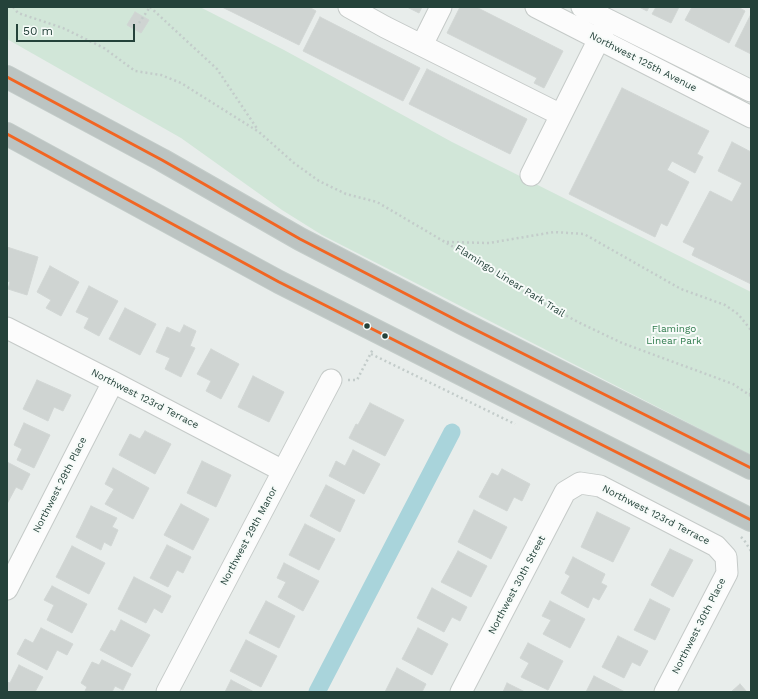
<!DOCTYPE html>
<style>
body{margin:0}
#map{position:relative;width:758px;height:699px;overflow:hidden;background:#e8edeb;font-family:"Work Sans",sans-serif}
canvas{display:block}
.frame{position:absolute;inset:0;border:8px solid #24423a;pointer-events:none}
.scale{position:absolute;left:16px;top:24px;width:119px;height:18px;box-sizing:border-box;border:2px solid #24423a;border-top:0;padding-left:5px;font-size:12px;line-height:14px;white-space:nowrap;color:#24423a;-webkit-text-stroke:3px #f7fbf9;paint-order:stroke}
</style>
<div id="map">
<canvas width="758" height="699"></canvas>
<div class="frame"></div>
<div class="scale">50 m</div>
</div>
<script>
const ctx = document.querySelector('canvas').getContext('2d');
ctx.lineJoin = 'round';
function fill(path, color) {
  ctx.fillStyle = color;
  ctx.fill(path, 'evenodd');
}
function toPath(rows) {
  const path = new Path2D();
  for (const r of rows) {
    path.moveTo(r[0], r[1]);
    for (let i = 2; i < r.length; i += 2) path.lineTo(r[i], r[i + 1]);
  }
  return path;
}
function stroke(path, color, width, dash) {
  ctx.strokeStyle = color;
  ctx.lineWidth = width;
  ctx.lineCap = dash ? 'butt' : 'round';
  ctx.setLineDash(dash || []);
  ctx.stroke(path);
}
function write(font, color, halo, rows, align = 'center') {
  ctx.font = font + ' "Work Sans",sans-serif';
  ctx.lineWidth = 4;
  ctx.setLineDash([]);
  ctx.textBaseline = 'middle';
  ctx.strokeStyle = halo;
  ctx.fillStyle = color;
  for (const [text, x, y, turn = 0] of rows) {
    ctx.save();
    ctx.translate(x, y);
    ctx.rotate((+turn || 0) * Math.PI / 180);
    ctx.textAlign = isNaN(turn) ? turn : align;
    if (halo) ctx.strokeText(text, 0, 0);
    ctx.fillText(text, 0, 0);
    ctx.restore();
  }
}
fill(toPath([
 [7,7,200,7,284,50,452,142,751,292,751,455,322,235,282,210,181,138,7,39]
]), '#d1e6d8');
stroke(toPath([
 [317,692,452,432]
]), '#a9d4db', 17);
const building = toPath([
 [222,7,309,7,316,11,299,45,222,7],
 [407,7,422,7,419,13,407,7],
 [460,7,476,7,563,51,544,88,534,83,537,78,447,33,460,7],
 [639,7,649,7,647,11,639,7],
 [656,7,679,7,671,23,652,14,656,7],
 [692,7,738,7,745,11,729,43,685,20,692,7],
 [135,12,149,20,141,33,127,25,135,12],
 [751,14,751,54,735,46,751,14],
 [320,17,420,68,403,101,303,51,320,17],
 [427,69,527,119,510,154,409,104,427,69],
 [622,88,709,131,697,154,703,157,695,173,672,161,667,170,689,182,667,226,661,223,655,237,569,194,622,88],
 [732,142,751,152,751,284,692,255,695,248,683,242,710,191,732,202,742,183,718,171,732,142],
 [7,247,38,257,27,295,8,289,10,282,7,281,7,247],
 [50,266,79,282,61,316,46,308,51,300,37,292,50,266],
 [89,286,118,301,99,336,84,328,89,318,76,312,89,286],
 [125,308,156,324,140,355,109,339,125,308],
 [184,325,196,331,190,346,195,348,181,377,165,369,170,358,156,352,167,327,180,333,184,325],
 [211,349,239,364,221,399,206,391,211,381,197,374,211,349],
 [253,376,284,392,269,422,238,407,253,376],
 [37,380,71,395,63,411,54,407,48,421,23,409,37,380],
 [370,403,404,420,385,456,349,438,356,424,358,425,370,403],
 [24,423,50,435,34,468,17,460,22,449,14,445,24,423],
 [145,431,171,444,155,474,119,455,130,434,140,439,145,431],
 [353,450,380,464,364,494,329,476,336,461,345,466,353,450],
 [202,461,231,475,216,507,187,493,202,461],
 [7,462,30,474,22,490,16,487,7,504,7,462],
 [113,468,149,488,133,519,105,504,114,489,105,484,113,468],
 [502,469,530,484,522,501,514,497,507,511,479,497,492,473,498,476,502,469],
 [326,485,355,500,340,532,310,516,326,485],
 [181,504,209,519,193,550,164,535,181,504],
 [91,506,117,518,112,527,118,530,111,546,104,542,101,550,76,537,91,506],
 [474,510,507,527,491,559,458,542,474,510],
 [597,512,630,528,613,562,581,547,597,512],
 [305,524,335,539,319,570,289,555,305,524],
 [167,545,191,557,183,573,177,570,168,587,150,578,167,545],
 [72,546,105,563,89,594,56,577,72,546],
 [670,549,693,560,673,597,651,585,670,549],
 [458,551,487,566,471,597,441,582,458,551],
 [573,557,605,574,601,583,607,586,599,600,593,597,588,608,561,593,570,576,565,573,573,557],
 [284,563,319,581,303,611,278,597,286,582,277,578,284,563],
 [134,577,171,596,162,613,154,608,146,623,118,609,134,577],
 [52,586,87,604,72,633,47,620,54,605,44,600,52,586],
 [432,588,467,607,460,621,452,617,444,632,417,618,432,588],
 [650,599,670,609,655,640,634,630,650,599],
 [266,601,295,616,279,648,249,633,266,601],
 [550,601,585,619,570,648,543,634,551,620,542,616,550,601],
 [121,620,150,635,132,667,100,650,111,630,115,632,121,620],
 [41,628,73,644,67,655,57,650,47,670,17,654,25,639,33,643,41,628],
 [418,628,448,644,432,675,402,659,418,628],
 [618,636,648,651,640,666,632,662,624,678,602,667,618,636],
 [246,640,277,656,261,687,230,671,246,640],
 [528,643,563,661,548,690,521,677,529,663,520,658,528,643],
 [102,660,131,674,123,690,115,686,112,692,88,692,85,691,87,687,81,683,92,662,99,665,102,660],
 [19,665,43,677,35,692,7,692,7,682,10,683,19,665],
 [397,668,426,684,422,692,385,692,397,668],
 [594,676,625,692,586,692,594,676],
 [231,680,254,692,225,692,231,680],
 [507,683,525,692,503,692,507,683],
 [740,684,747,692,731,692,740,684]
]);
fill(building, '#cfd4d2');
stroke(building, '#d1d6d4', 1);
const minor = toPath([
 [349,7,385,27,561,115],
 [536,7,751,117],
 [582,7,751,91],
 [422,45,441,7],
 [531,175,605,27],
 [7,328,113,382,283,471],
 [7,589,113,382],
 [167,692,331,380],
 [461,692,565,492,580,483,600,486,716,546,726,557,727,573,665,692]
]);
const highway = toPath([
 [7,77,162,160,300,239,462,323,751,468],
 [7,134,279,282,751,520]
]);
stroke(minor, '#c5cac8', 23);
stroke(highway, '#c3ccc9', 24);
stroke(toPath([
 [13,7,18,13,63,28,104,48,135,71,161,75,181,83,259,132,294,163,319,181,346,194,377,202,506,278,531,297,580,323,622,343,733,384,751,396],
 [150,7,217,69,258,130],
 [139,23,150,7],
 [447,242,489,243,554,232,584,234,681,289,725,305,738,314,751,330],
 [371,354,515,424],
 [348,380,357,380,373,349],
 [750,395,751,387],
 [741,537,744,540,751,551]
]), '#c3ccca', 2.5, [2, 3]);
stroke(minor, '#fcfcfc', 21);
stroke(highway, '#bcc4c2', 22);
stroke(toPath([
 [7,77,162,160,300,239,462,323,751,468],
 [7,134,279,282,751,520]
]), '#f26522', 3);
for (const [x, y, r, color] of [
 [367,326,3.5,"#24423a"],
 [385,336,3.5,"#24423a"]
]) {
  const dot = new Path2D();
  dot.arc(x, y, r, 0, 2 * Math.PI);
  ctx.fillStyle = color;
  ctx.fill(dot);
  stroke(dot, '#f7fbf9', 1.5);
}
write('10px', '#24423a', '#f7fbf9', [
 ["Northwest 125th Avenue",643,62,27],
 ["Flamingo Linear Park Trail",510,281,32],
 ["Northwest 123rd Terrace",145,399,27],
 ["Northwest 29th Place",60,485,-63],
 ["Northwest 123rd Terrace",656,515,27],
 ["Northwest 29th Manor",249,536,-62],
 ["Northwest 30th Street",517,585,-62],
 ["Northwest 30th Place",699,626,-63]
]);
write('10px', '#2d7a4b', '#f7fbf9', [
 ["Flamingo",674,329],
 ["Linear Park",674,341]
]);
</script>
